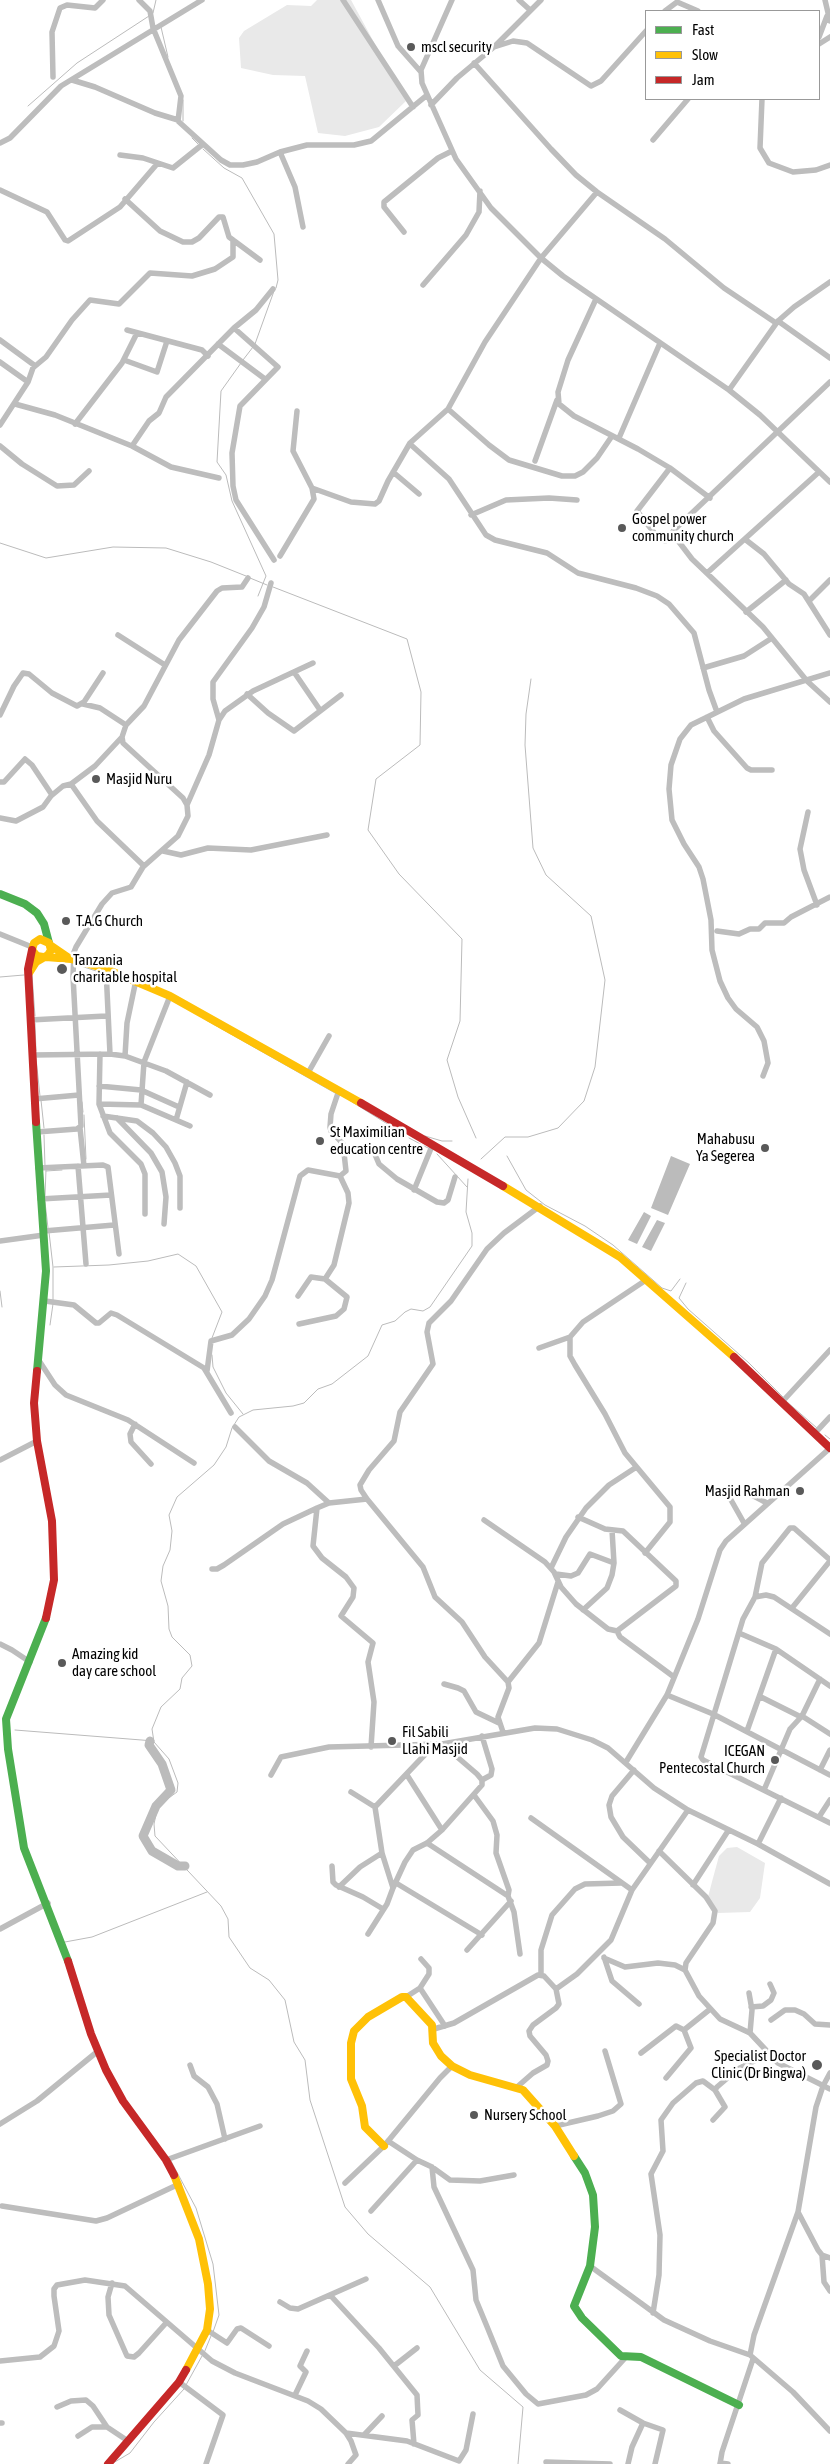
<!DOCTYPE html>
<style>
body{margin:0}
#map{position:relative;width:830px;height:2464px;overflow:hidden;background:#fff;font-family:"Asap Condensed",sans-serif}
canvas{display:block}
.legend{position:absolute;left:645px;top:10px;width:175px;height:90px;box-sizing:border-box;background:#fff;border:1px solid #999;margin:0;padding:6px 9px;list-style:none;font-size:15px;color:#000}
.legend li{display:flex;align-items:center;gap:10px;height:25px}
.legend b{width:25px;border:1px solid #999}
</style>
<div id="map">
<canvas width="830" height="2464"></canvas>
<ul class="legend">
<li><b style="height:6px;background:#4caf50"></b>Fast</li>
<li><b style="height:6px;background:#ffc107"></b>Slow</li>
<li><b style="height:6px;background:#c62828"></b>Jam</li>
</ul>
</div>
<script>
const ctx = document.querySelector('canvas').getContext('2d');
ctx.lineJoin = 'round';
function fill(path, color) {
  ctx.fillStyle = color;
  ctx.fill(path, 'evenodd');
}
function toPath(rows) {
  const path = new Path2D();
  for (const r of rows) {
    path.moveTo(r[0], r[1]);
    for (let i = 2; i < r.length; i += 2) path.lineTo(r[i], r[i + 1]);
  }
  return path;
}
function stroke(path, color, width, dash) {
  ctx.strokeStyle = color;
  ctx.lineWidth = width;
  ctx.lineCap = dash ? 'butt' : 'round';
  ctx.setLineDash(dash || []);
  ctx.stroke(path);
}
function write(font, color, halo, rows, align = 'center') {
  ctx.font = font + ' "Asap Condensed",sans-serif';
  ctx.lineWidth = 5;
  ctx.setLineDash([]);
  ctx.textBaseline = 'middle';
  ctx.strokeStyle = halo;
  ctx.fillStyle = color;
  for (const [text, x, y, turn = 0] of rows) {
    ctx.save();
    ctx.translate(x, y);
    ctx.rotate((+turn || 0) * Math.PI / 180);
    ctx.textAlign = isNaN(turn) ? turn : align;
    if (halo) ctx.strokeText(text, 0, 0);
    ctx.fillText(text, 0, 0);
    ctx.restore();
  }
}
fill(toPath([
 [317,0,351,0,406,101,379,127,345,136,318,133,305,76,273,75,241,68,239,38,244,31,287,5,311,6],
 [737,1847,765,1863,760,1898,750,1912,718,1913,708,1897,713,1878,719,1856,727,1848]
]), '#e9e9e9');
fill(toPath([
 [671,1156,690,1164,668,1215,651,1208],
 [644,1212,651,1216,637,1244,628,1240],
 [657,1220,665,1223,651,1251,642,1247]
]), '#bbb');
stroke(toPath([
 [153,13,156,0],
 [161,27,168,57],
 [28,106,77,63,149,16],
 [183,121,183,100],
 [192,138,198,144],
 [203,149,224,168,242,178,274,234,278,280,276,288],
 [255,344,274,291],
 [243,360,253,347],
 [241,363,221,391,217,462,226,475,232,501,266,576,258,596],
 [0,543,46,558,113,547,166,548,211,562,246,576],
 [250,578,267,585],
 [273,587,407,639,421,692,420,745,376,779,368,830,399,874,462,939,460,1021,447,1060,458,1097,476,1138],
 [78,965,105,974],
 [32,975,35,1016],
 [108,975,123,980],
 [0,977,24,975],
 [206,1020,335,1093],
 [35,1023,36,1051],
 [36,1058,40,1096],
 [41,1100,44,1128],
 [349,1100,405,1135],
 [82,1102,83,1112],
 [84,1115,86,1159],
 [44,1135,45,1166],
 [425,1136,442,1141,452,1141],
 [409,1138,428,1148],
 [437,1154,467,1187],
 [507,1156,526,1190,545,1205,585,1226,613,1245,662,1288,671,1291,680,1279],
 [481,1159,505,1137,528,1137,558,1128,584,1101,595,1067,605,980,591,916,546,875,533,848,525,745,526,714,531,679],
 [46,1171,62,1170],
 [468,1179,466,1212,472,1233,472,1246,430,1307,423,1311,411,1309,405,1312,395,1321,382,1325,368,1356,332,1384,318,1389,304,1403,293,1406,253,1410,239,1417,232,1428,226,1447,214,1465,177,1497,169,1515,172,1531,170,1550,163,1566,161,1581,168,1606,169,1629,172,1637,190,1655,192,1666,182,1678,180,1689,161,1707,152,1729,154,1742,169,1759,178,1783,177,1792,166,1800,157,1810,154,1824,155,1836,221,1906,228,1919,229,1937,250,1968,269,1980,285,2000,294,2042,305,2060,310,2100,345,2207,368,2234,430,2287,480,2370,523,2407,518,2464],
 [45,1196,46,1170],
 [45,1202,48,1228],
 [49,1232,53,1267,53,1300],
 [54,1267,109,1265,148,1261,178,1254,196,1266,222,1312,212,1338],
 [686,1283,679,1298,688,1309,749,1363,784,1398],
 [0,1291,2,1307],
 [50,1325,53,1304],
 [212,1355,213,1367,226,1393,243,1414],
 [786,1401,817,1428],
 [825,1435,830,1439],
 [15,1730,154,1741],
 [65,1942,92,1937,207,1892],
 [171,2161,196,2208,213,2264,219,2315,213,2332],
 [204,2353,211,2336],
 [186,2385,202,2356],
 [113,2463,130,2453,154,2422,184,2389]
]), '#bbb', 1);
stroke(toPath([
 [150,1741,149,1745,162,1764,171,1790,156,1806,143,1836,152,1851,178,1866,185,1866]
]), '#bbb', 9);
stroke(toPath([
 [139,0,150,11,153,28,181,96,178,121,221,160,230,165,243,165,257,162,280,152,307,145,354,145,371,141,427,95],
 [343,0,413,107],
 [378,0,398,46,421,72],
 [452,0,421,70,422,83,456,159,491,208,541,258,563,276,729,390,760,415,830,482],
 [519,0,530,10],
 [825,0,830,21],
 [665,11,677,2,698,11],
 [819,37,827,16],
 [819,44,830,37],
 [494,47,541,0],
 [474,63,551,149,576,175,597,192,665,239,724,288,776,323],
 [53,77,52,32,60,8,67,5,95,8,103,0],
 [72,80,95,87,155,113,178,120],
 [762,99,760,148,769,163,793,172,816,170,830,165],
 [431,105,457,78,494,47,513,41,527,43,591,86,601,81,646,31],
 [653,140,688,99],
 [0,143,10,138,61,86,202,0],
 [280,152,295,187,303,227],
 [120,155,143,158,173,168,203,144],
 [0,190,47,212,65,240,68,241,120,207,157,164],
 [125,199,160,231,183,242,192,242,199,238,219,217,223,217,229,237,260,260],
 [404,232,384,207,384,202,438,158,452,151],
 [423,285,466,235,479,212,480,191],
 [596,299,568,360,558,392,559,404,574,416,638,449,670,468,710,498],
 [778,321,830,358],
 [234,328,278,367,240,406,232,453,233,486,236,500,274,560],
 [127,330,202,350,208,356],
 [0,340,34,365,28,382,0,425],
 [218,344,265,379],
 [124,360,157,372,167,341],
 [0,362,28,382],
 [34,367,46,357,72,320,90,300,119,304,150,273,192,276,215,269,233,257,233,240],
 [830,382,674,530,679,542,692,559,763,627,807,681,830,702],
 [729,390,778,321,794,307,830,282],
 [15,404,55,415,132,446,171,467,219,478],
 [448,409,489,445,509,460,562,476,575,476,583,472,597,458,612,436],
 [75,424,122,363,137,333],
 [619,438,660,343],
 [410,444,449,479,486,535,495,540,547,553,578,573,636,588,657,596,669,604,694,633,709,690,717,712],
 [0,446,22,464,57,486,74,485,89,471],
 [132,446,149,421,159,413,166,397,234,328,256,310,273,289],
 [535,461,557,400],
 [670,468,637,511,656,535,665,541,668,540,674,530],
 [393,472,419,494],
 [312,488,351,502,375,504,379,501,388,481,410,443,448,409,485,342,541,258,597,192],
 [471,515,506,500,549,498,577,500],
 [746,540,764,554,789,584,804,594,830,635],
 [280,556,314,499,312,488,293,451,297,411],
 [707,573,819,472],
 [809,601,830,580],
 [746,612,786,580],
 [118,635,165,665],
 [703,668,744,656,772,638],
 [294,672,320,710],
 [247,694,268,713,294,731,341,695],
 [83,704,100,708,126,725],
 [0,715,14,686,23,673,29,674,52,693,77,706,84,702,103,673],
 [707,717,714,731,747,768,751,770,772,770],
 [219,720,213,699,213,682,252,628,264,607,271,583],
 [0,782,4,782,25,759,32,765,52,795],
 [71,784,97,821,144,866],
 [187,805,209,755,219,720,225,711,253,691,313,663],
 [808,812,800,849,804,870,817,905],
 [0,818,16,821,43,807,51,796,63,786,71,784,95,766,122,737],
 [163,851,181,855,208,848,251,850,327,835],
 [717,931,739,934,750,929,759,929,765,923,784,923,791,917,830,897],
 [0,934,32,947],
 [106,969,110,1054],
 [30,1020,106,1016],
 [100,1054,99,1104,110,1133,141,1164,145,1174,145,1214],
 [33,1055,110,1054,125,1056,166,1071,210,1095],
 [125,1056,127,1023,136,980],
 [308,1073,329,1036],
 [763,1076,768,1063,764,1041,757,1027,736,1009,728,998,720,981,712,950,711,920,703,879,699,867,684,844,672,820,669,789,671,765,680,739,691,725,744,699,830,673],
 [99,1086,141,1090,179,1107],
 [34,1099,79,1095],
 [99,1104,141,1105,190,1126],
 [141,1105,144,1062,170,996],
 [103,1116,137,1121,153,1133,166,1147,175,1163,180,1176,180,1208],
 [117,1118,151,1153,162,1172,166,1197,164,1224],
 [176,1120,187,1082],
 [80,1128,84,1166],
 [37,1132,77,1129,81,1126,73,976,74,952,76,947,102,904,112,893,131,887,143,867,178,836,188,816,187,805,183,798,123,743,122,737,126,725,144,706,179,640,217,591,222,588,242,587,248,578],
 [374,1152,379,1164,397,1179,437,1202,444,1203,448,1200,455,1177],
 [78,1166,86,1264],
 [38,1168,103,1165,108,1167,119,1254],
 [414,1190,432,1146],
 [40,1199,111,1195],
 [44,1231,114,1225],
 [0,1241,44,1235],
 [298,1296,311,1277,325,1279,334,1265,349,1203,348,1193,340,1176],
 [45,1301,74,1305,96,1323,99,1323,111,1313,117,1315,204,1368,231,1413],
 [299,1324,336,1316,344,1309,347,1297,325,1279],
 [570,1337,570,1356,575,1365,605,1414,625,1453,670,1507,670,1522,645,1553],
 [539,1348,570,1337,583,1322,646,1280],
 [38,1359,55,1385,66,1395,128,1420,194,1463],
 [207,1371,211,1341,232,1335,249,1319,265,1296,272,1280,300,1176,308,1170,340,1176,346,1171,343,1144,331,1131,330,1127,331,1114,339,1090],
 [782,1402,830,1350],
 [135,1424,130,1434,131,1442,151,1464],
 [235,1427,269,1461,307,1483,329,1503],
 [815,1433,830,1417],
 [0,1460,37,1441],
 [317,1508,313,1546,322,1558,346,1577,354,1588,353,1597,341,1616,373,1643,368,1662,374,1702,371,1747],
 [578,1517,605,1529,623,1531,676,1581,676,1586,617,1631,620,1637,674,1677],
 [484,1520,545,1562,554,1572,561,1587,576,1604,608,1629,617,1631],
 [744,1523,731,1500,730,1496,735,1490,746,1492,767,1503],
 [551,1568,566,1537,586,1508,609,1485,635,1468],
 [212,1569,217,1569,224,1565,283,1524,317,1508,329,1503,367,1499],
 [556,1574,571,1576,578,1573,590,1554,614,1563],
 [755,1597,762,1563,790,1528,794,1528,830,1560],
 [792,1608,830,1561],
 [583,1610,607,1588,612,1575,614,1563,612,1530],
 [739,1633,776,1649,830,1686],
 [830,1634,774,1597,766,1595,755,1597,743,1619,701,1757,703,1760,830,1823],
 [0,1644,12,1650,30,1662],
 [508,1682,539,1643,558,1582],
 [444,1684,458,1688,464,1691,476,1712,499,1723],
 [667,1695,713,1714,830,1775],
 [761,1697,801,1717],
 [802,1716,830,1734],
 [747,1731,776,1649],
 [503,1732,498,1717,509,1688,508,1682,485,1657,462,1622,435,1597,423,1567,367,1499,361,1490,360,1485,369,1470,394,1441,400,1412,433,1364,427,1332,429,1323,451,1301,487,1249,504,1233,540,1206],
 [626,1762,667,1695,698,1619,720,1550,726,1541,830,1448],
 [634,1770,612,1796,609,1805,611,1817,623,1837,650,1863],
 [820,1770,830,1750],
 [271,1775,281,1757,329,1747,442,1744,535,1728,557,1729,592,1740,608,1748,654,1788,688,1810,758,1844,830,1884],
 [407,1775,442,1830],
 [482,1780,491,1775,492,1769,482,1736],
 [764,1790,790,1729,802,1716,820,1679],
 [351,1792,375,1807,435,1744],
 [474,1795,493,1821,497,1835,496,1853,509,1890,508,1896],
 [819,1817,830,1800],
 [531,1818,632,1890],
 [427,1843,508,1896,514,1912,520,1954],
 [758,1844,781,1798],
 [659,1851,706,1897,715,1911,713,1923,686,1963,685,1970,699,1996,720,2019,750,2033,778,2063,830,2089],
 [332,1866,333,1882,336,1885,363,1897,383,1909],
 [396,1883,482,1935],
 [693,1885,728,1831],
 [339,1887,360,1867,382,1853],
 [393,1888,405,1862,413,1850,427,1843,442,1830,482,1785,482,1780,477,1774,442,1744],
 [0,1929,48,1903],
 [368,1934,387,1904,393,1888,382,1853,375,1807],
 [467,1950,511,1901],
 [604,1957,612,1981,639,2004],
 [604,1958,625,1967,658,1963,675,1965,685,1970],
 [541,1975,541,1950,552,1915,575,1889,585,1884,621,1883],
 [420,1988,445,2026],
 [749,1993,752,2010,750,2033],
 [406,1997,420,1988,429,1974,429,1968,421,1959],
 [751,2007,763,2006,771,2000,774,1993,770,1984],
 [771,2020,785,2010,795,2010,804,2014,815,2024,830,2025],
 [434,2029,454,2023,538,1975,544,1976,556,1989,577,1974,611,1940,632,1890,688,1810],
 [641,2053,676,2026,684,2030],
 [190,2065,194,2076,208,2087,217,2104,225,2139],
 [666,2078,691,2048,684,2030,709,2010],
 [517,2087,533,2073,547,2065,548,2061,546,2055,530,2036,529,2031,533,2025,556,2008,559,2004,556,1989],
 [713,2120,725,2107,715,2090,717,2087,738,2069,768,2054],
 [0,2124,37,2101,98,2051],
 [555,2126,598,2116,613,2111,621,2104,605,2051],
 [388,2141,417,2160,432,2167,450,2180,480,2181,514,2175],
 [166,2160,260,2126],
 [432,2167,434,2187,473,2270,476,2300,488,2329,503,2366,526,2394,538,2404,586,2395,597,2389,626,2357],
 [345,2183,384,2146,440,2078,452,2066],
 [2,2206,96,2221,107,2218,179,2184],
 [371,2211,417,2160],
 [798,2212,818,2250,822,2255,830,2258],
 [822,2255,824,2282,830,2291],
 [590,2266,664,2320,710,2341,750,2355,793,2392,830,2431],
 [112,2283,108,2297,109,2315,127,2356,134,2357,139,2353,166,2323],
 [331,2296,379,2348,417,2395,418,2415,412,2420,414,2444],
 [280,2302,290,2308,298,2309,366,2279],
 [653,2313,659,2275,660,2235,651,2174,663,2151,661,2120,673,2103,696,2083,703,2081,715,2090],
 [207,2330,227,2343,237,2329,241,2328,269,2346],
 [750,2355,754,2335,798,2212,816,2107,823,2086,830,2073],
 [0,2361,40,2357,54,2346,59,2331,54,2296,54,2289,57,2285,85,2280,125,2286,212,2361,235,2373,308,2401,321,2409,346,2433,351,2441,356,2455,348,2464],
 [394,2366,417,2348],
 [179,2382,223,2415,206,2464],
 [295,2395,306,2372,300,2366,307,2351],
 [57,2407,71,2401,86,2400,93,2406,107,2427],
 [620,2410,643,2423,632,2447,628,2464],
 [0,2423,2,2423],
 [643,2423,663,2430,655,2464],
 [346,2433,407,2441,459,2461,466,2450,473,2414],
 [364,2435,382,2416],
 [78,2436,92,2427,107,2427,128,2441],
 [546,2462,610,2464],
 [720,2463,728,2464],
 [720,2464,722,2452,753,2359]
]), '#bdbdbd', 5.5);
stroke(toPath([
 [0,894,25,904,37,913,44,924,49,943],
 [36,1122,46,1271,37,1371],
 [46,1618,6,1719,8,1749,24,1848,68,1961],
 [574,2156,585,2173,593,2195,595,2227,590,2266,574,2306,582,2318,621,2356,641,2357,739,2405]
]), '#4caf50', 8);
stroke(toPath([
 [50,945,69,958],
 [46,957,71,959,106,969,170,996,361,1103],
 [29,973,36,962,48,955,51,950,49,943,40,939,34,943,32,950,37,956,43,957],
 [503,1186,620,1257,734,1357],
 [384,2146,365,2127,362,2106,351,2079,351,2043,354,2031,368,2017,402,1997,406,1997,432,2025,433,2043,441,2056,452,2066,470,2075,523,2090,555,2126,574,2156],
 [174,2175,199,2239,208,2284,210,2309,207,2330,186,2370]
]), '#ffc107', 8);
stroke(toPath([
 [32,950,28,969,36,1122],
 [361,1103,503,1186],
 [734,1357,830,1448],
 [37,1371,34,1403,37,1441,52,1521,54,1580,46,1618],
 [68,1961,91,2034,106,2070,123,2101,166,2160,174,2175],
 [108,2464,179,2382,186,2370]
]), '#c62828', 8);
for (const [x, y, r, color] of [
 [411,47,5,"#595959"],
 [622,528,5,"#595959"],
 [96,779,5,"#595959"],
 [66,921,5,"#595959"],
 [62,969,6,"#595959"],
 [320,1141,5,"#595959"],
 [765,1148,5,"#595959"],
 [800,1491,5,"#595959"],
 [62,1663,5,"#595959"],
 [392,1741,5,"#595959"],
 [775,1760,5,"#595959"],
 [817,2065,6,"#595959"],
 [474,2115,5,"#595959"]
]) {
  const dot = new Path2D();
  dot.arc(x, y, r, 0, 2 * Math.PI);
  ctx.fillStyle = color;
  ctx.fill(dot);
  stroke(dot, '#fff', 2);
}
write('15px', '#000', '#fff', [
 ["mscl security",421,47],
 ["Gospel power",632,519],
 ["community church",632,536],
 ["Masjid Nuru",106,779],
 ["T.A.G Church",76,921],
 ["Tanzania",73,960],
 ["charitable hospital",73,977],
 ["St Maximilian",330,1132],
 ["education centre",330,1149],
 ["Mahabusu",755,1139,"right"],
 ["Ya Segerea",755,1156,"right"],
 ["Masjid Rahman",790,1491,"right"],
 ["Amazing kid",72,1654],
 ["day care school",72,1671],
 ["Fil Sabili",402,1732],
 ["Llahi Masjid",402,1749],
 ["ICEGAN",765,1751,"right"],
 ["Pentecostal Church",765,1768,"right"],
 ["Specialist Doctor",806,2056,"right"],
 ["Clinic (Dr Bingwa)",806,2073,"right"],
 ["Nursery School",484,2115]
], 'left');
</script>
